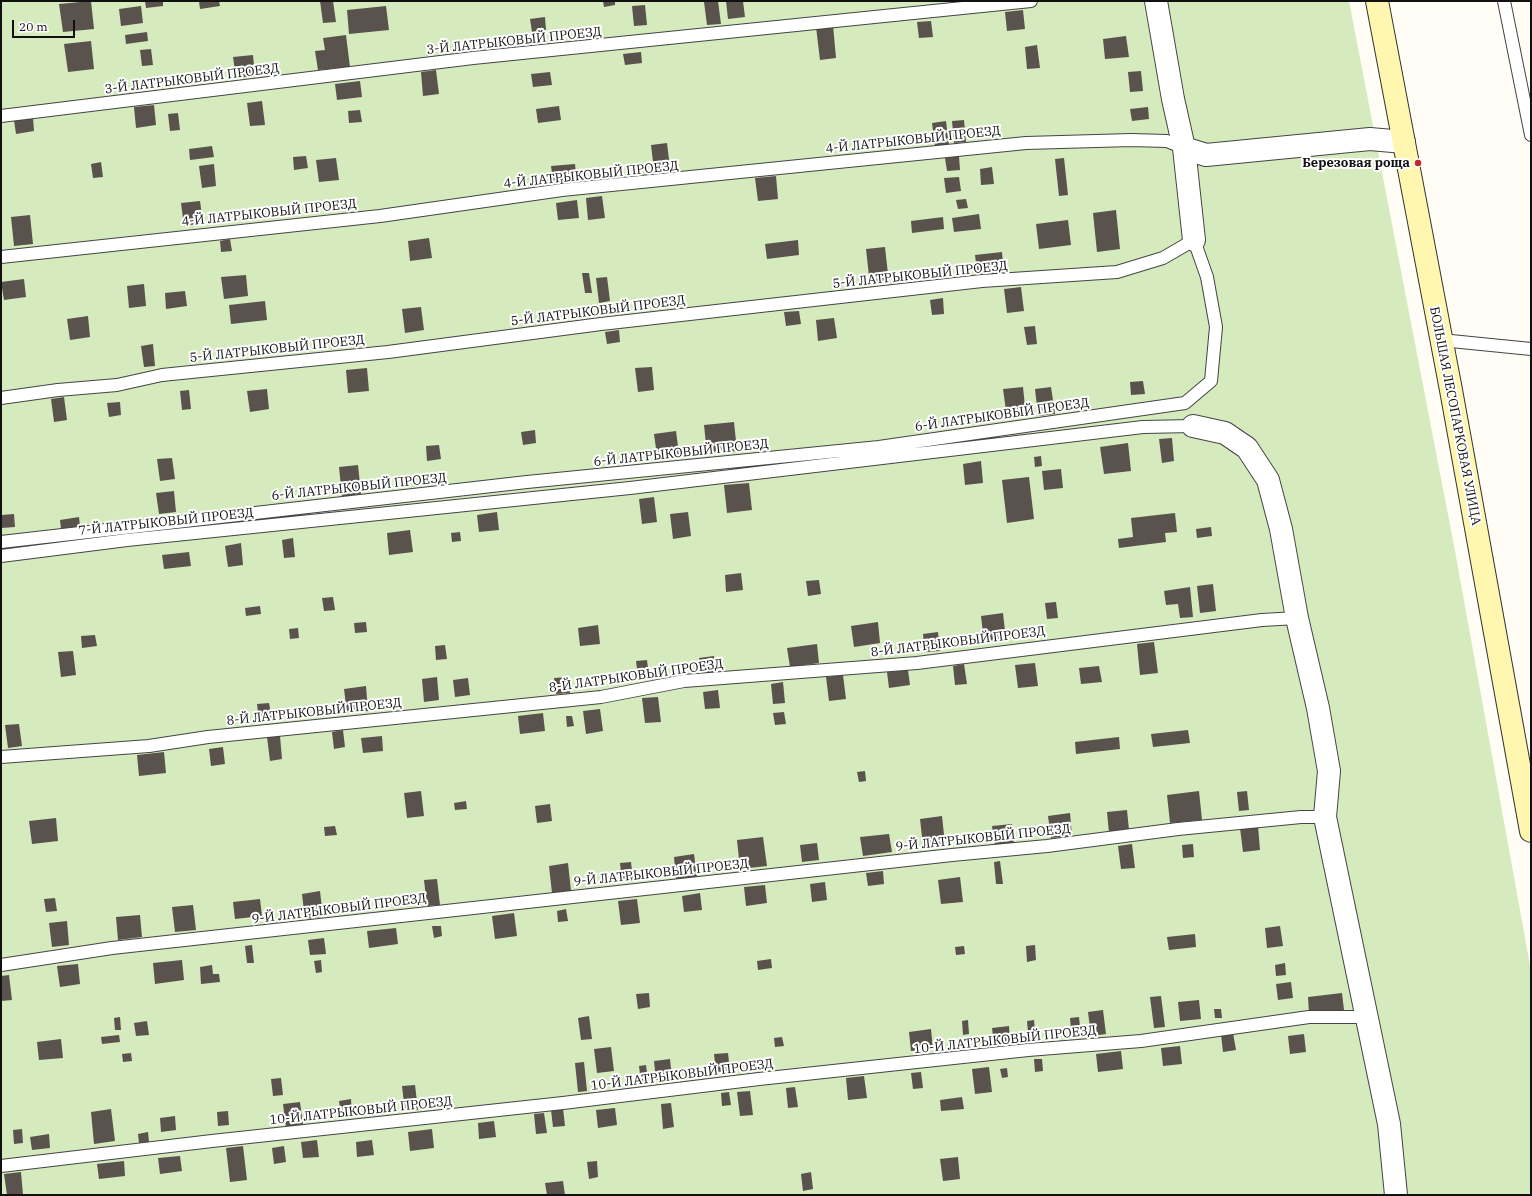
<!DOCTYPE html>
<meta charset="utf-8">
<style>
body{margin:0}
#map{position:relative;width:1532px;height:1196px;overflow:hidden;background:#fffdf5;font-family:"IBM Plex Serif",serif}
canvas{display:block}
.frame{position:absolute;inset:0;border:2px solid #111;pointer-events:none}
.scale{position:absolute;left:12px;top:20px;width:63px;height:18px;box-sizing:border-box;border:2px solid #111;border-top:0;padding-left:5px;font-size:12px;line-height:14px;white-space:nowrap;color:#111;-webkit-text-stroke:3px #fff;paint-order:stroke}
</style>
<div id="map">
<canvas width="1532" height="1196"></canvas>
<div class="frame"></div>
<div class="scale">20 m</div>
</div>
<script>
const ctx = document.querySelector('canvas').getContext('2d');
ctx.lineJoin = 'round';
function fill(path, color) {
  ctx.fillStyle = color;
  ctx.fill(path, 'evenodd');
}
function toPath(rows) {
  const path = new Path2D();
  for (const r of rows) {
    path.moveTo(r[0], r[1]);
    for (let i = 2; i < r.length; i += 2) path.lineTo(r[i], r[i + 1]);
  }
  return path;
}
function stroke(path, color, width, dash) {
  ctx.strokeStyle = color;
  ctx.lineWidth = width;
  ctx.lineCap = dash ? 'butt' : 'round';
  ctx.setLineDash(dash || []);
  ctx.stroke(path);
}
function write(font, color, halo, rows, align = 'center') {
  ctx.font = font + ' "IBM Plex Serif",serif';
  ctx.lineWidth = 4;
  ctx.setLineDash([]);
  ctx.textBaseline = 'middle';
  ctx.strokeStyle = halo;
  ctx.fillStyle = color;
  for (const [text, x, y, turn = 0] of rows) {
    ctx.save();
    ctx.translate(x, y);
    ctx.rotate((+turn || 0) * Math.PI / 180);
    ctx.textAlign = isNaN(turn) ? turn : align;
    if (halo) ctx.strokeText(text, 0, 0);
    ctx.fillText(text, 0, 0);
    ctx.restore();
  }
}
fill(toPath([
 [1,1,1349,1,1455,551,1531,971,1531,1195,1,1195]
]), '#d5ebbd');
fill(toPath([
 [91,1,94,29,63,32,59,4],
 [145,1,163,1,163,6,146,8],
 [199,1,219,1,220,6,200,9],
 [320,1,333,1,336,22,323,23],
 [603,1,615,1,615,5,604,7],
 [718,1,721,24,707,25,704,2],
 [726,1,743,1,745,17,728,19],
 [645,5,647,25,634,26,632,6],
 [141,6,143,23,121,26,119,9],
 [386,6,389,30,349,34,347,10],
 [1023,10,1025,29,1007,31,1005,12],
 [545,17,546,30,532,32,530,19],
 [931,21,933,37,919,38,917,22],
 [833,25,836,58,820,60,816,27],
 [147,32,148,41,126,44,125,35],
 [346,35,350,67,318,70,315,51,325,50,323,38],
 [1126,36,1129,57,1105,59,1103,39],
 [91,41,94,69,68,72,64,44],
 [1037,45,1040,68,1027,69,1025,47],
 [151,49,153,65,142,66,140,50],
 [641,52,642,63,625,65,623,54],
 [253,55,255,76,236,78,233,57],
 [436,70,439,94,423,96,421,72],
 [1141,71,1143,91,1130,92,1128,72],
 [550,72,552,85,533,87,531,74],
 [360,81,362,97,337,100,335,84],
 [262,101,265,125,250,126,247,103],
 [154,105,156,125,136,128,134,107],
 [559,106,561,120,538,123,536,109],
 [1148,107,1149,119,1132,121,1130,109],
 [360,110,362,122,349,123,348,111],
 [178,113,180,130,170,131,168,114],
 [33,118,34,131,16,134,14,120],
 [964,120,966,142,954,143,952,121],
 [946,121,949,145,935,146,932,123],
 [667,143,670,168,654,170,651,145],
 [212,146,214,157,190,160,189,149],
 [306,156,308,168,294,170,293,157],
 [959,156,960,170,947,171,945,158],
 [336,158,339,180,319,182,316,160],
 [1064,158,1068,195,1059,196,1055,159],
 [101,162,103,177,93,178,91,164],
 [214,164,216,186,202,188,199,166],
 [575,164,577,184,554,187,551,166],
 [992,167,994,184,981,185,980,169],
 [776,176,778,199,758,201,755,178],
 [959,177,961,191,946,193,944,178],
 [602,196,605,218,588,220,586,198],
 [966,199,968,208,958,209,956,200],
 [577,200,579,218,558,220,556,203],
 [200,201,203,223,184,226,181,203],
 [1116,210,1120,249,1097,252,1093,213],
 [979,214,981,229,954,232,952,218],
 [30,215,33,244,14,246,11,217],
 [943,217,944,229,912,233,911,221],
 [1068,220,1071,245,1039,249,1036,224],
 [429,238,432,258,410,261,408,241],
 [230,239,232,251,221,252,220,241],
 [798,240,799,255,767,259,765,244],
 [885,247,889,283,870,285,866,249],
 [1002,252,1004,275,978,279,975,255],
 [582,273,589,273,592,293,585,293],
 [246,275,248,296,224,299,221,277],
 [607,277,610,301,599,303,596,278],
 [24,279,26,297,4,300,1,282],
 [144,284,146,306,129,308,127,286],
 [1021,287,1024,311,1007,313,1004,289],
 [185,291,187,306,166,309,165,293],
 [943,298,944,314,932,315,930,300],
 [265,301,267,320,231,324,229,305],
 [421,307,424,330,405,333,402,309],
 [799,311,801,324,786,326,784,312],
 [88,316,90,337,70,340,67,319],
 [834,318,837,338,818,341,816,320],
 [1035,326,1037,344,1027,345,1024,327],
 [619,330,620,342,607,344,605,332],
 [153,344,155,366,144,367,141,346],
 [652,367,654,390,638,392,635,368],
 [367,368,369,391,348,393,346,370],
 [1143,381,1145,394,1131,395,1130,382],
 [1023,387,1026,416,1007,418,1003,389],
 [1051,387,1055,414,1038,416,1035,389],
 [267,389,269,409,250,412,247,391],
 [189,390,191,409,182,410,180,391],
 [64,397,67,420,54,422,51,399],
 [120,402,121,415,109,417,107,403],
 [734,422,737,451,707,454,704,425],
 [535,430,536,443,523,445,521,432],
 [676,431,679,454,657,456,654,434],
 [1172,438,1174,461,1162,463,1159,439],
 [1128,443,1131,471,1104,474,1100,447],
 [439,445,441,459,427,461,426,446],
 [1041,456,1042,466,1035,467,1034,457],
 [172,458,175,479,160,481,157,459],
 [981,461,983,483,965,485,963,464],
 [358,465,361,494,342,497,339,467],
 [1061,469,1063,488,1044,490,1042,471],
 [1029,477,1034,519,1007,523,1002,480],
 [749,483,752,510,727,513,724,485],
 [174,491,176,512,159,514,156,493],
 [654,497,657,522,642,524,639,499],
 [497,512,499,530,479,532,477,515],
 [688,512,691,536,673,539,670,514],
 [1175,513,1177,532,1165,533,1166,542,1119,548,1118,539,1133,537,1131,518],
 [14,514,15,527,1,528,1,515],
 [79,517,80,526,61,529,60,520],
 [1211,527,1212,536,1197,538,1196,529],
 [410,530,413,552,389,555,387,533],
 [460,532,461,541,452,542,451,533],
 [293,538,295,557,284,558,282,540],
 [241,543,243,565,228,567,225,546],
 [189,552,191,566,164,569,162,555],
 [741,573,743,590,726,592,725,575],
 [819,580,821,594,808,596,806,581],
 [1213,584,1216,611,1200,613,1197,586],
 [1190,587,1193,617,1180,618,1178,604,1166,605,1164,591],
 [333,597,335,610,324,611,322,598],
 [1056,602,1058,618,1047,619,1045,603],
 [260,606,261,614,246,616,245,608],
 [1003,613,1006,640,984,642,981,616],
 [366,622,367,632,355,633,354,623],
 [878,622,880,643,854,647,851,626],
 [598,625,600,644,580,646,578,628],
 [298,628,299,638,290,639,289,629],
 [938,632,940,651,925,652,923,634],
 [95,635,97,646,82,648,81,636],
 [1154,642,1158,673,1140,675,1137,644],
 [817,644,819,663,790,667,787,648],
 [445,645,447,659,436,660,435,646],
 [73,651,76,675,61,677,58,652],
 [714,656,716,673,701,675,699,658],
 [647,660,649,676,638,677,636,661],
 [1035,663,1038,686,1018,688,1015,665],
 [964,664,967,684,955,685,953,666],
 [1099,666,1102,682,1081,684,1079,668],
 [908,670,910,685,889,688,887,672],
 [843,675,846,699,829,701,826,677],
 [437,677,439,700,424,702,422,679],
 [569,677,570,693,556,694,554,678],
 [468,678,470,695,455,697,453,680],
 [783,682,785,703,773,704,771,684],
 [366,686,368,711,347,713,344,689],
 [718,690,720,708,705,709,703,692],
 [658,697,661,722,645,723,642,698],
 [269,703,272,719,259,720,257,704],
 [600,709,603,731,586,734,583,711],
 [784,712,786,724,775,725,773,713],
 [543,713,545,731,520,734,518,716],
 [566,716,572,716,574,726,567,727],
 [19,724,22,746,8,748,5,725],
 [343,730,345,747,334,749,332,732],
 [1188,730,1190,743,1153,747,1151,734],
 [280,736,282,759,270,761,267,737],
 [382,736,383,751,363,753,361,738],
 [1119,737,1120,749,1076,754,1075,742],
 [223,747,225,764,211,766,209,749],
 [164,752,166,773,139,776,137,755],
 [865,771,866,781,859,782,857,772],
 [421,791,424,816,407,818,404,793],
 [1199,791,1202,820,1170,823,1167,795],
 [1247,791,1249,810,1239,811,1237,792],
 [466,801,467,809,455,810,454,803],
 [550,804,552,821,537,823,535,806],
 [1127,810,1129,830,1109,833,1107,812],
 [1070,813,1072,836,1051,838,1048,816],
 [942,816,945,844,923,846,920,819],
 [56,818,58,841,32,844,29,821],
 [1012,824,1014,843,995,846,992,826],
 [335,826,337,835,325,836,324,827],
 [1258,826,1260,850,1243,852,1240,828],
 [889,834,892,852,863,856,860,837],
 [763,837,767,866,740,869,737,840],
 [817,843,819,860,802,862,800,845],
 [1132,844,1135,868,1121,869,1118,846],
 [1193,844,1194,857,1183,858,1182,845],
 [694,854,697,877,676,879,674,857],
 [1000,861,1003,884,996,884,994,862],
 [631,862,633,880,622,882,620,863],
 [568,863,571,891,552,893,549,866],
 [883,871,884,884,868,886,866,873],
 [960,877,963,902,941,904,938,880],
 [437,879,440,905,427,906,424,880],
 [825,882,827,900,812,902,810,884],
 [765,885,767,903,746,906,744,887],
 [320,891,323,917,305,919,302,894],
 [700,893,702,910,684,912,682,896],
 [55,898,57,911,46,912,44,899],
 [260,899,262,916,235,919,233,902],
 [637,899,640,923,621,925,618,901],
 [193,905,196,930,175,932,172,907],
 [566,909,568,921,558,922,557,911],
 [514,913,517,936,495,939,492,916],
 [140,915,142,937,118,940,116,917],
 [67,921,69,945,52,947,49,923],
 [432,926,441,926,442,936,434,938],
 [1280,926,1283,946,1267,948,1265,928],
 [396,928,398,944,369,948,367,931],
 [1195,934,1196,947,1169,950,1167,937],
 [324,938,326,954,310,955,308,940],
 [252,945,254,963,247,963,245,946],
 [1035,945,1036,960,1027,962,1026,946],
 [964,946,965,954,956,955,955,947],
 [771,959,772,968,758,970,757,961],
 [182,960,184,980,155,984,153,963],
 [321,960,322,972,316,973,314,961],
 [1285,963,1286,975,1276,976,1275,965],
 [78,964,80,984,60,987,57,966],
 [212,965,213,974,219,974,220,982,201,984,200,967],
 [9,975,12,1000,1,1001,1,976],
 [1291,982,1293,998,1278,1000,1276,984],
 [649,993,650,1007,638,1009,636,994],
 [1342,993,1344,1010,1309,1014,1308,997],
 [1161,996,1165,1027,1154,1028,1150,997],
 [1199,1000,1201,1019,1180,1021,1178,1002],
 [1214,1009,1221,1009,1222,1018,1215,1018],
 [1103,1010,1106,1034,1091,1036,1088,1012],
 [589,1016,592,1039,581,1040,578,1018],
 [120,1017,121,1030,115,1030,114,1018],
 [1079,1017,1080,1027,1071,1029,1070,1018],
 [968,1020,969,1034,963,1035,962,1021],
 [1034,1020,1035,1031,1028,1032,1027,1021],
 [147,1021,149,1035,136,1036,134,1023],
 [1009,1026,1010,1042,994,1044,992,1028],
 [931,1029,933,1049,911,1051,909,1032],
 [1233,1033,1236,1050,1223,1052,1221,1034],
 [1304,1034,1306,1052,1290,1054,1288,1036],
 [119,1035,120,1042,102,1044,101,1037],
 [782,1037,784,1046,775,1047,774,1038],
 [61,1039,63,1058,39,1060,37,1042],
 [1180,1046,1182,1064,1163,1066,1161,1048],
 [611,1047,614,1071,597,1073,594,1049],
 [1121,1051,1123,1069,1098,1072,1096,1054],
 [131,1053,132,1061,123,1062,122,1054],
 [728,1053,730,1071,716,1072,714,1054],
 [670,1059,672,1078,656,1080,654,1061],
 [1034,1059,1042,1059,1043,1071,1035,1072],
 [584,1062,587,1091,578,1092,575,1063],
 [646,1065,648,1081,641,1082,639,1066],
 [989,1067,992,1092,975,1094,972,1069],
 [1007,1068,1008,1077,1002,1078,1000,1069],
 [921,1072,923,1088,913,1089,911,1073],
 [864,1076,867,1098,848,1100,846,1078],
 [281,1078,283,1095,273,1096,271,1079],
 [415,1085,418,1110,405,1111,402,1086],
 [795,1087,798,1107,788,1108,786,1088],
 [750,1091,753,1115,740,1116,737,1092],
 [729,1092,731,1105,722,1106,721,1093],
 [962,1097,964,1109,941,1111,940,1100],
 [351,1099,352,1115,341,1117,339,1101],
 [300,1102,303,1125,286,1127,283,1104],
 [671,1103,674,1127,663,1129,661,1104],
 [563,1108,565,1126,553,1127,551,1110],
 [615,1108,617,1125,598,1128,596,1110],
 [111,1109,115,1141,94,1144,91,1112],
 [228,1111,229,1125,218,1126,217,1112],
 [544,1113,547,1133,536,1134,534,1114],
 [175,1116,176,1130,161,1132,160,1118],
 [494,1121,496,1137,479,1139,478,1123],
 [22,1129,23,1143,14,1144,13,1130],
 [432,1129,434,1148,410,1151,408,1132],
 [148,1132,149,1142,139,1143,138,1134],
 [49,1134,50,1148,32,1150,30,1137],
 [317,1140,319,1157,303,1158,301,1142],
 [372,1140,374,1155,357,1157,356,1142],
 [243,1146,247,1180,230,1182,226,1148],
 [284,1146,286,1162,274,1164,272,1148],
 [180,1156,182,1171,160,1174,158,1158],
 [958,1157,960,1179,943,1181,940,1159],
 [124,1161,125,1176,99,1179,97,1164],
 [597,1161,598,1177,589,1179,587,1162],
 [21,1172,23,1195,7,1195,4,1174],
 [811,1172,813,1189,803,1191,801,1174],
 [563,1181,565,1195,547,1195,545,1183]
]), '#5a524d');
const service = toPath([
 [1504,1,1531,135],
 [1,116,473,58,1031,1],
 [1,257,380,216,562,190,1026,143,1131,140,1167,141,1184,148],
 [1441,340,1531,349],
 [1,398,58,390,117,385,162,375,388,352,601,324,982,281,1117,272,1163,258,1194,240,1207,277,1216,327,1211,381,1185,403,879,447,527,482,1,542],
 [1,556,127,540,630,488,1143,427,1193,426],
 [1,757,149,746,208,737,601,697,684,681,917,663,1262,620,1297,618],
 [1,965,112,948,952,855,1047,846,1178,829,1301,817,1325,817],
 [1,1166,212,1141,563,1103,759,1079,1028,1050,1141,1041,1309,1017,1367,1017]
]);
const minor = toPath([
 [1156,1,1173,99,1184,148,1194,240],
 [1184,148,1206,155,1370,139,1404,142],
 [1193,426,1225,433,1247,448,1268,480,1281,529,1297,618,1318,708,1329,771,1325,817,1389,1124,1396,1195]
]);
const secondary = toPath([
 [1377,1,1451,390,1531,831]
]);
stroke(service, '#444', 14);
stroke(minor, '#444', 24);
stroke(secondary, '#333', 24);
stroke(service, '#fff', 12);
stroke(minor, '#fff', 22);
stroke(secondary, '#fff6b0', 22);
for (const [x, y, r, color] of [
 [1418,163,4,"#c4262e"]
]) {
  const dot = new Path2D();
  dot.arc(x, y, r, 0, 2 * Math.PI);
  ctx.fillStyle = color;
  ctx.fill(dot);
  stroke(dot, '#fff', 1.5);
}
write('13px', '#111', '#fff', [
 ["3-Й ЛАТРЫКОВЫЙ ПРОЕЗД",514,41,-6],
 ["3-Й ЛАТРЫКОВЫЙ ПРОЕЗД",192,79,-7],
 ["4-Й ЛАТРЫКОВЫЙ ПРОЕЗД",913,140,-6],
 ["4-Й ЛАТРЫКОВЫЙ ПРОЕЗД",591,175,-6],
 ["4-Й ЛАТРЫКОВЫЙ ПРОЕЗД",269,213,-6],
 ["5-Й ЛАТРЫКОВЫЙ ПРОЕЗД",920,275,-6],
 ["5-Й ЛАТРЫКОВЫЙ ПРОЕЗД",598,311,-7],
 ["5-Й ЛАТРЫКОВЫЙ ПРОЕЗД",277,349,-6],
 ["6-Й ЛАТРЫКОВЫЙ ПРОЕЗД",1002,415,-8],
 ["БОЛЬШАЯ ЛЕСОПАРКОВАЯ УЛИЦА",1455,416,79],
 ["6-Й ЛАТРЫКОВЫЙ ПРОЕЗД",681,453,-6],
 ["6-Й ЛАТРЫКОВЫЙ ПРОЕЗД",359,487,-6],
 ["7-Й ЛАТРЫКОВЫЙ ПРОЕЗД",166,522,-6],
 ["8-Й ЛАТРЫКОВЫЙ ПРОЕЗД",958,642,-7],
 ["8-Й ЛАТРЫКОВЫЙ ПРОЕЗД",636,676,-8],
 ["8-Й ЛАТРЫКОВЫЙ ПРОЕЗД",314,712,-6],
 ["9-Й ЛАТРЫКОВЫЙ ПРОЕЗД",983,838,-6],
 ["9-Й ЛАТРЫКОВЫЙ ПРОЕЗД",661,873,-6],
 ["9-Й ЛАТРЫКОВЫЙ ПРОЕЗД",339,909,-7],
 ["10-Й ЛАТРЫКОВЫЙ ПРОЕЗД",1005,1040,-6],
 ["10-Й ЛАТРЫКОВЫЙ ПРОЕЗД",682,1075,-7],
 ["10-Й ЛАТРЫКОВЫЙ ПРОЕЗД",361,1111,-6]
]);
write('bold 13px', '#111', '#fff', [
 ["Березовая роща",1410,163]
], 'right');
</script>
